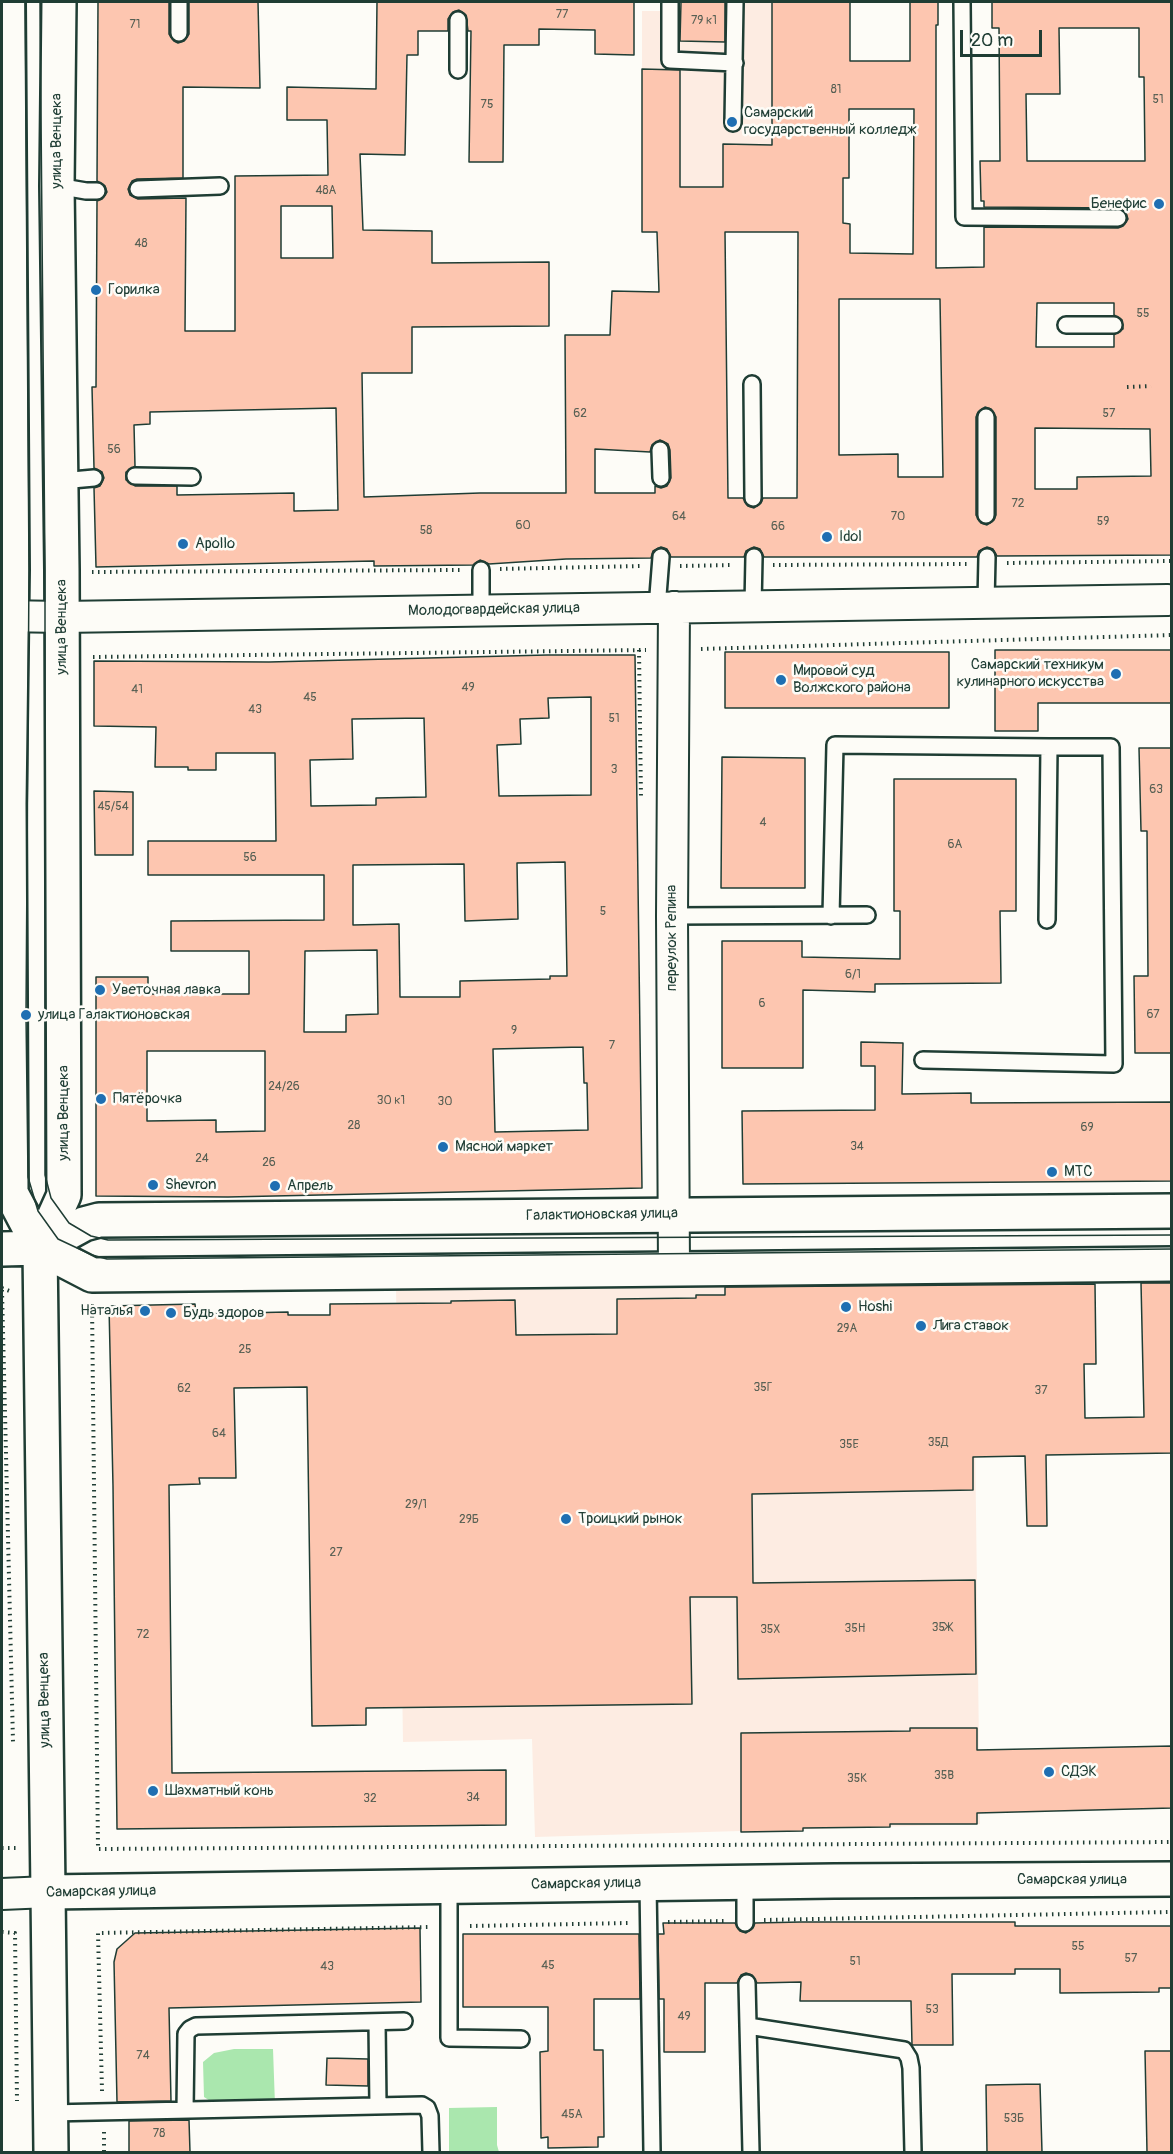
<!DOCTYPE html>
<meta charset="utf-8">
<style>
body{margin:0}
#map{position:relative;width:1173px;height:2154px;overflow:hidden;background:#fdfcf7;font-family:Pangolin,sans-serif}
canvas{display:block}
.frame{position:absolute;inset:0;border:3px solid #1f3d34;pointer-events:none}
.scale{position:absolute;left:960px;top:30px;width:82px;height:27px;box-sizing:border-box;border:3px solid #1f3d34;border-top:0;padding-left:8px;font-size:18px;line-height:21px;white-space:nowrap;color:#1f3d34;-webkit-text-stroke:4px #fdfcf7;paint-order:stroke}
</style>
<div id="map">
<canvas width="1173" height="2154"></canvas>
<div class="frame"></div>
<div class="scale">20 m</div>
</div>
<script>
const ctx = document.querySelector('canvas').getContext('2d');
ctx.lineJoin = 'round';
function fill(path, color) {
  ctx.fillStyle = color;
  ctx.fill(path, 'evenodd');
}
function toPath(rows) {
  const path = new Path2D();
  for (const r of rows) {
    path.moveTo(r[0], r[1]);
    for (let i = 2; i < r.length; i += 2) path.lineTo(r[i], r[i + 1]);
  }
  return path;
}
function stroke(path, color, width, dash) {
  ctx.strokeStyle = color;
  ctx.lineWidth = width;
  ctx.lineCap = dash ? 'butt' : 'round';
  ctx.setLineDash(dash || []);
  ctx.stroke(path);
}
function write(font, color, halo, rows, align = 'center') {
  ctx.font = font + ' Pangolin,sans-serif';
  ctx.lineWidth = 5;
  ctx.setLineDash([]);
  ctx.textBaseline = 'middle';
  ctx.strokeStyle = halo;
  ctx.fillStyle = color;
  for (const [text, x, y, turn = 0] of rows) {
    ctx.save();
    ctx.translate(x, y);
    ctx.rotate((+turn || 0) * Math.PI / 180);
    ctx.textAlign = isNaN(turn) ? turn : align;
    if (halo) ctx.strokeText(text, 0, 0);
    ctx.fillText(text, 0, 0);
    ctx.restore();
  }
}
fill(toPath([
 [663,2,822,2,820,232,642,232,642,11,662,11],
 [973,1279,980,1824,535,1837,532,1739,403,1742,396,1287]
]), '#fdece2');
fill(toPath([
 [234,2049,273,2049,275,2105,218,2106,204,2097,203,2062,214,2053],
 [497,2107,497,2145,499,2152,449,2152,449,2108]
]), '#aae7ae');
const building = toPath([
 [98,2,169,2,169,34,174,41,178,43,184,41,189,34,189,2,258,2,260,88,183,87,183,178,137,179,132,181,128,189,130,195,138,199,186,198,185,331,235,331,235,176,328,175,327,120,287,120,287,87,376,89,377,2,634,2,634,55,595,54,595,30,539,29,539,45,504,45,503,162,469,162,471,31,468,31,466,15,459,10,453,12,448,19,448,31,418,31,418,55,407,55,405,155,360,154,363,230,432,231,432,263,549,262,549,326,412,327,412,373,362,373,364,497,480,493,566,493,565,335,610,335,612,291,659,292,657,232,642,232,642,69,680,70,680,187,723,187,723,144,772,145,772,2,850,2,850,61,910,61,910,2,938,2,938,25,936,25,936,268,984,267,984,227,1118,228,1123,226,1128,219,1126,213,1118,208,984,207,984,201,981,201,980,161,1000,161,999,28,992,28,992,2,1172,2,1172,555,997,556,993,549,987,547,979,551,977,557,764,557,760,549,754,547,746,551,744,557,671,557,667,549,661,547,653,551,651,558,566,559,489,564,480,560,473,565,374,566,374,561,96,567,94,488,100,486,104,478,102,472,94,468,92,387,96,387,97,201,102,199,107,192,105,186,97,181,98,2],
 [1059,28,1139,28,1139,77,1144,77,1145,161,1027,161,1026,94,1060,94,1059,28],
 [849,109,914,109,913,254,850,253,850,224,843,223,843,178,849,178,849,109],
 [281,206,332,206,333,258,281,258,281,206],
 [725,232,798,232,797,498,763,498,761,503,754,508,748,506,743,498,728,498,725,232],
 [839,299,940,299,943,477,898,477,898,454,839,455,839,299],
 [1037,303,1114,303,1114,315,1122,320,1123,329,1114,335,1114,347,1036,347,1037,303],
 [985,407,991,409,996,417,996,515,994,520,987,525,981,523,976,515,976,417,978,412,985,407],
 [336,408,338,510,294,511,294,493,177,495,177,486,135,486,126,480,126,472,135,466,134,425,150,424,150,412,336,408],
 [1035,428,1150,429,1151,476,1077,477,1077,489,1035,489,1035,428],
 [660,440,668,444,670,450,671,478,667,486,661,488,655,486,655,493,595,493,595,449,650,452,652,445,660,440],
 [681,2,725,2,725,42,680,41,681,2],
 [995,650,1172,650,1172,703,1038,703,1038,731,995,731,995,650],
 [725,652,949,652,949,708,725,708,725,652],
 [547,655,635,655,642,1188,228,1197,96,1196,96,977,148,977,148,994,249,994,249,951,171,951,171,921,324,920,324,875,148,875,148,841,276,841,275,753,216,753,216,770,188,770,188,767,155,767,156,727,94,726,94,661,269,662,547,655],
 [591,697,591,795,499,796,497,745,521,744,520,719,549,718,548,698,591,697],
 [424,718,426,797,376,798,376,805,311,806,310,760,353,759,352,719,424,718],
 [565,862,567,976,550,976,550,979,460,981,460,997,400,997,399,924,353,925,353,865,464,864,465,921,518,919,517,863,565,862],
 [377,950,378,1014,346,1015,346,1032,304,1032,305,951,377,950],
 [583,1047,584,1083,587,1083,588,1130,495,1132,493,1049,583,1047],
 [147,1051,265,1051,265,1131,216,1132,216,1120,147,1121,147,1051],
 [1139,748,1172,748,1172,1053,1135,1053,1134,976,1148,976,1147,831,1141,831,1139,748],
 [722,757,805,758,805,888,721,888,722,757],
 [894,779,1016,779,1016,911,1000,911,1001,983,875,984,875,992,803,990,803,1068,722,1068,722,941,802,941,802,957,900,959,900,911,894,911,894,779],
 [94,791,133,792,133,855,95,855,94,791],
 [861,1042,903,1043,902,1094,971,1093,971,1103,1172,1102,1172,1181,743,1184,742,1111,875,1110,875,1066,861,1066,861,1042],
 [1141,1283,1172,1283,1172,1453,1046,1455,1047,1526,1027,1526,1025,1456,973,1457,973,1490,752,1494,753,1583,975,1580,976,1674,738,1679,737,1597,690,1597,692,1704,366,1708,366,1725,312,1726,307,1387,234,1388,236,1478,199,1478,200,1484,169,1485,172,1773,506,1770,506,1825,117,1829,113,1486,109,1306,195,1304,196,1314,288,1312,288,1315,330,1315,330,1304,451,1303,451,1301,515,1300,516,1335,617,1334,617,1299,696,1298,696,1295,725,1295,725,1287,1095,1284,1096,1364,1084,1364,1085,1418,1144,1417,1141,1283],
 [910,1728,977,1728,977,1750,1172,1746,1172,1808,977,1813,977,1824,890,1824,890,1827,803,1828,803,1831,741,1832,741,1733,910,1731,910,1728],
 [801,1922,1015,1922,1015,1926,1172,1926,1172,1988,1159,1988,1159,1992,1060,1993,1060,1969,1015,1969,1015,1974,952,1974,953,2045,912,2045,911,2001,800,2001,801,1982,757,1983,752,1975,746,1973,741,1975,737,1983,705,1983,705,2052,664,2052,664,1999,659,1999,658,1934,664,1934,663,1923,735,1923,740,1931,746,1933,753,1928,755,1923,801,1922],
 [420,1928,421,2002,169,2008,171,2101,117,2102,114,1962,117,1949,135,1933,420,1928],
 [463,1934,639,1934,640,1999,594,1999,594,2050,603,2050,604,2137,598,2137,598,2147,548,2148,548,2137,541,2138,540,2052,548,2051,548,2007,463,2007,463,1934],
 [1145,2051,1172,2051,1172,2152,1147,2152,1145,2051],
 [327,2058,368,2059,368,2086,326,2085,327,2058],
 [1040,2084,1042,2152,987,2152,986,2085,1040,2084],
 [189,2120,190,2152,129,2152,129,2121,189,2120]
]);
fill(building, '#fdc6b0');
stroke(building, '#1f3d34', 1.5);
const service = toPath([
 [179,2,179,33],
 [670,2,670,60,735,63],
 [962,2,964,217,1118,218],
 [458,20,458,70],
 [733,123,735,2],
 [57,186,86,191,97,191],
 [138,189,220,186],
 [1066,325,1114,325],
 [752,384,753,498],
 [986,417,986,515],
 [660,450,661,478],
 [135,476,192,477],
 [61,481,94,478],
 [986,602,987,557],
 [753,606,754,557],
 [657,608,661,557],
 [481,610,481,570],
 [672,916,867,915],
 [831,916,835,745,1049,747,1047,920],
 [923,1060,1114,1064,1111,747,1049,747],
 [745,1882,745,1923],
 [648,1884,652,2152],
 [449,1886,449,2038,521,2039],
 [747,1983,751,2152],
 [377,2022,378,2106],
 [748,2026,904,2050,909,2058,911,2068,913,2152],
 [185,2110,186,2034,190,2029,196,2026,404,2021],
 [50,2113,422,2105,427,2108,430,2116,431,2152]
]);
const minor = toPath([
 [2,616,62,617,1168,600],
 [674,1269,672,916,674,607],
 [2,1894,48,1892]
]);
const tertiary = toPath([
 [48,1892,51,2152]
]);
const secondary = toPath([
 [8,2,12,570,9,803,11,1193,40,1248],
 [59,2,57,186,62,570,64,1195,40,1248,48,1892,834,1881,1172,1879],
 [40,1248,92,1275,1172,1264],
 [2,1249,40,1248,84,1224,99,1220,1172,1211]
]);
stroke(service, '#1f3d34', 20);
stroke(minor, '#1f3d34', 34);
stroke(tertiary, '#1f3d34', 38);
stroke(secondary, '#1f3d34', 38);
stroke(toPath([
 [1127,387,1151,386],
 [1007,563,1172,561],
 [773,565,967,564],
 [680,566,733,565],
 [500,569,640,566],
 [92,572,460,570],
 [701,649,1172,635],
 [639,650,641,799],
 [93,657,646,650],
 [2,1288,12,1292],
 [2,1290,13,1742],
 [92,1304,98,1849,1172,1842],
 [2,1848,16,1848,16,1845],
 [764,1920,1168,1912],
 [668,1922,724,1921],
 [470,1926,628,1923],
 [2,1932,15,1933,17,2101],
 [102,2091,98,1933,430,1927],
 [104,2132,104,2152]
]), '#1f3d34', 4, [1.5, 4.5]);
stroke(service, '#fdfcf7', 15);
stroke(minor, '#fdfcf7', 30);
stroke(tertiary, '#fdfcf7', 33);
stroke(secondary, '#fdfcf7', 33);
stroke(toPath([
 [25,2,29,570,26,1015,28,1177,38,1211,58,1239,92,1255,107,1259,1172,1249],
 [40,2,45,570,45,1175,51,1198,69,1223,91,1236,108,1240,1172,1235]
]), '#1f3d34', 1.5);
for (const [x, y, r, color] of [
 [732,122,6,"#1f6fb2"],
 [1159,204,6,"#1f6fb2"],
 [96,290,6,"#1f6fb2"],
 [827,537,6,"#1f6fb2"],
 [183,544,6,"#1f6fb2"],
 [1116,674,6,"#1f6fb2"],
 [781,680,6,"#1f6fb2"],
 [100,990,6,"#1f6fb2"],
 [26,1015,6,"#1f6fb2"],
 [101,1099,6,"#1f6fb2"],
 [443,1147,6,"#1f6fb2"],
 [1052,1172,6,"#1f6fb2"],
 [153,1185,6,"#1f6fb2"],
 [275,1186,6,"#1f6fb2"],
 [846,1307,6,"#1f6fb2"],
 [145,1311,6,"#1f6fb2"],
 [171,1313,6,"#1f6fb2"],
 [921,1326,6,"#1f6fb2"],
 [566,1519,6,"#1f6fb2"],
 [1049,1772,6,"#1f6fb2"],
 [153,1791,6,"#1f6fb2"]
]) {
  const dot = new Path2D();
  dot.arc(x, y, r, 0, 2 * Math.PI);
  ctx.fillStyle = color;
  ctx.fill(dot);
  stroke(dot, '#fdfcf7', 2);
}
write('12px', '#565f53', null, [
 ["77",562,15],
 ["79 к1",704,21],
 ["71",135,25],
 ["81",836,90],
 ["51",1158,100],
 ["75",487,105],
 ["48А",326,191],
 ["48",141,244],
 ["55",1143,314],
 ["62",580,414],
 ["57",1109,414],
 ["56",114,450],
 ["72",1018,504],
 ["64",679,517],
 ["70",898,517],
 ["59",1103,522],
 ["60",523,526],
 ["66",778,527],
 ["58",426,531],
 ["49",468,688],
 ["41",137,690],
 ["45",310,698],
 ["43",255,710],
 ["51",614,719],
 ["3",614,770],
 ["63",1156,790],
 ["45/54",113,807],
 ["4",763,823],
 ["6А",955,845],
 ["56",250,858],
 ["5",603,912],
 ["6/1",853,975],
 ["6",762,1004],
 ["67",1153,1015],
 ["9",514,1031],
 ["7",612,1046],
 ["24/26",284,1087],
 ["30 к1",391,1101],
 ["30",445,1102],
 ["28",354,1126],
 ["69",1087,1128],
 ["34",857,1147],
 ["24",202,1159],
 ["26",269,1163],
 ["29А",847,1329],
 ["25",245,1350],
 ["35Г",763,1388],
 ["62",184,1389],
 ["37",1041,1391],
 ["64",219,1434],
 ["35Д",938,1443],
 ["35Е",849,1445],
 ["29/1",416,1505],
 ["29Б",469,1520],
 ["27",336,1553],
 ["35Ж",942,1628],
 ["35Н",855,1629],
 ["35Х",770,1630],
 ["72",143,1635],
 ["35В",944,1776],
 ["35К",857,1779],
 ["34",473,1798],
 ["32",370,1799],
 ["55",1078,1947],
 ["57",1131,1959],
 ["51",855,1962],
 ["45",548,1966],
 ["43",327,1967],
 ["53",932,2010],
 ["49",684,2017],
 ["74",143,2056],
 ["45A",572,2115],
 ["53Б",1014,2119],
 ["78",159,2134]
]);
write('15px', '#1f3d34', '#fdfcf7', [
 ["Самарский",744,113],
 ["государственный колледж",744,130],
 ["Бенефис",1147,204,"right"],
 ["Горилка",108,290],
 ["Idol",839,537],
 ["Apollo",195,544],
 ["Самарский техникум",1104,665,"right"],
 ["кулинарного искусства",1104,682,"right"],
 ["Мировой суд",793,671],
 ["Волжского района",793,688],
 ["Уветочная лавка",112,990],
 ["улица Галактионовская",38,1015],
 ["Пятёрочка",113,1099],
 ["Мясной маркет",455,1147],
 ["МТС",1064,1172],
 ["Shevron",165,1185],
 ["Апрель",287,1186],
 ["Hoshi",858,1307],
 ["Наталья",133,1311,"right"],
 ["Будь здоров",183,1313],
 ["Лига ставок",933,1326],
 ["Троицкий рынок",578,1519],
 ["СДЭК",1061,1772],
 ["Шахматный конь",165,1791]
], 'left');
write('15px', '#1f3d34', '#fdfcf7', [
 ["улица Венцека",57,141,-90],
 ["Молодогвардейская улица",494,610,-1],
 ["улица Венцека",62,627,-90],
 ["переулок Репина",672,938,-90],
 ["улица Венцека",64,1113,-90],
 ["Галактионовская улица",602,1215,-1],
 ["улица Венцека",45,1700,-91],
 ["Самарская улица",1072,1880],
 ["Самарская улица",586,1884,-1],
 ["Самарская улица",101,1892,-1]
]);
</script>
